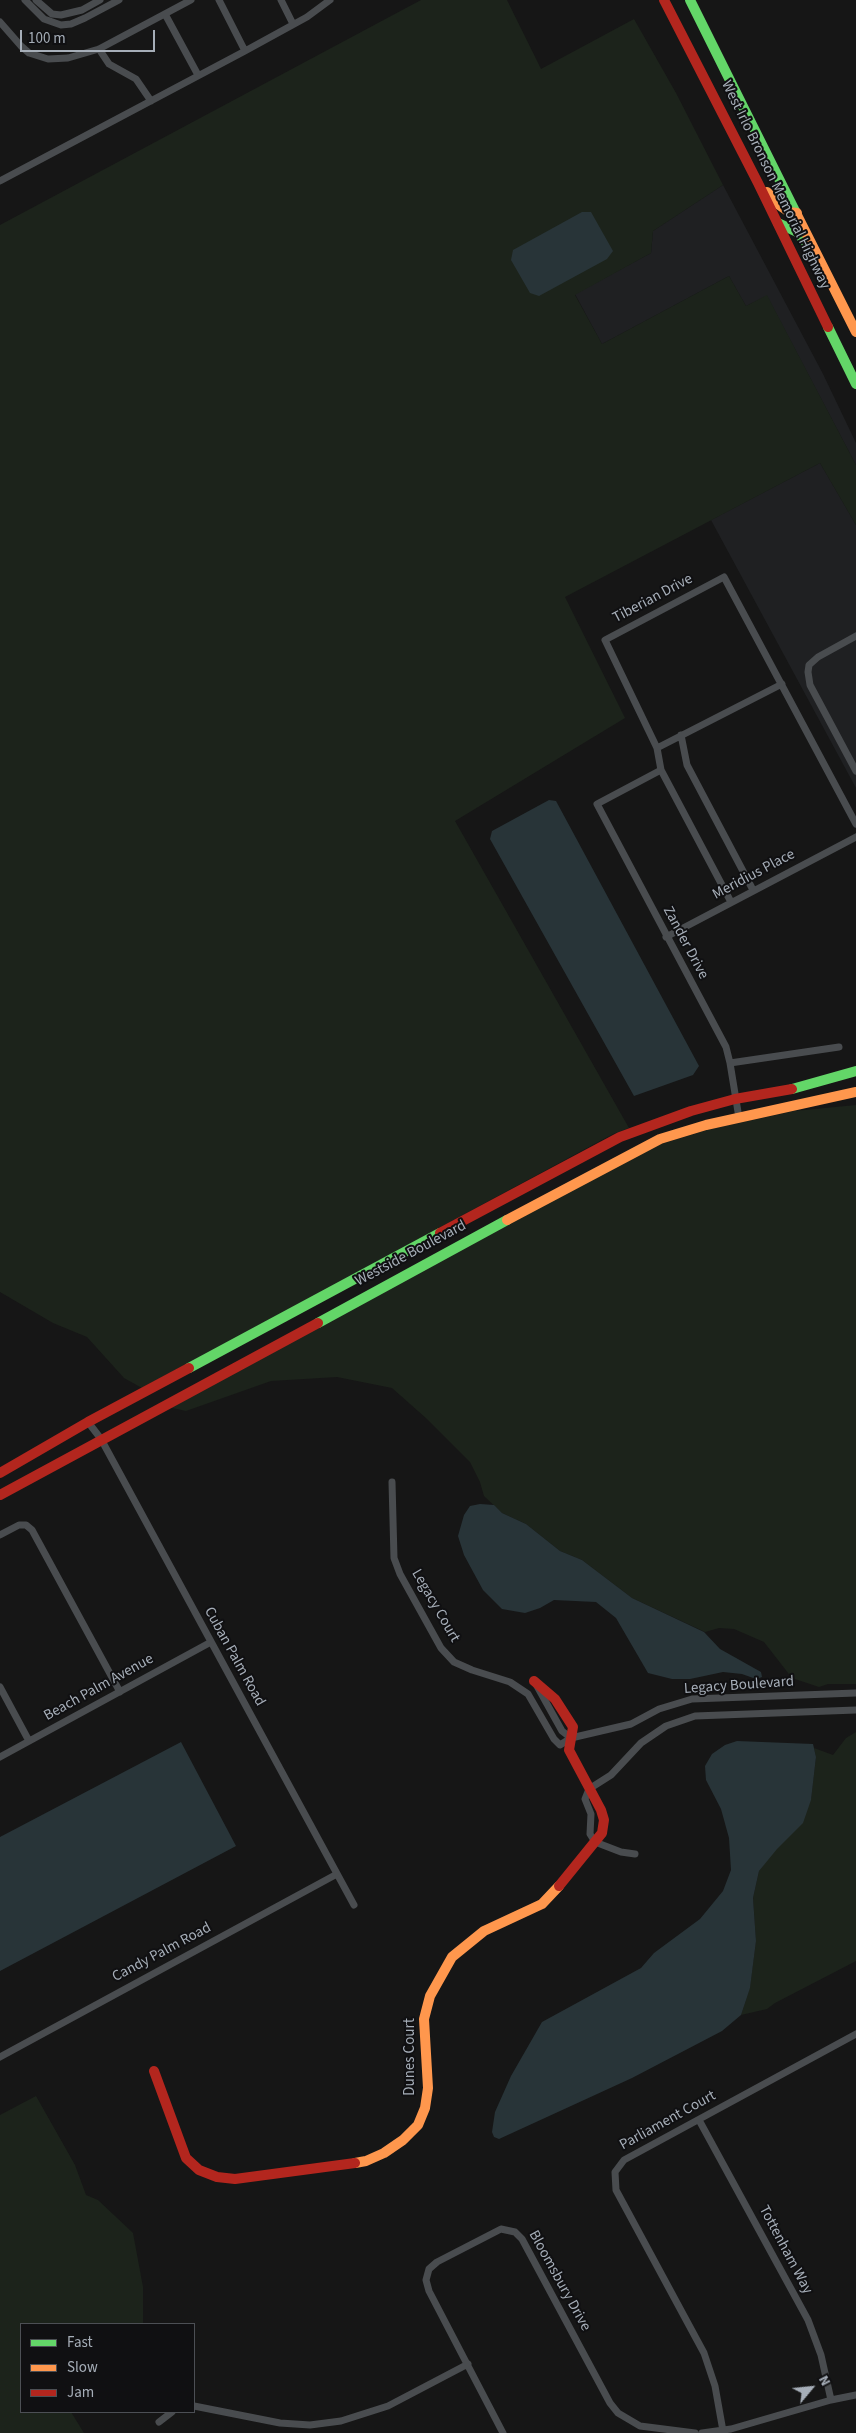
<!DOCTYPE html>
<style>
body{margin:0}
#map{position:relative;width:856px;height:2433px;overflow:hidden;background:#161616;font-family:"Source Sans 3",sans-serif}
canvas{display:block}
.legend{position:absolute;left:20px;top:2323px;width:175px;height:90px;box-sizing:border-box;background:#101012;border:1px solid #4c4f54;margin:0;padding:6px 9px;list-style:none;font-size:15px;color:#a6aeb8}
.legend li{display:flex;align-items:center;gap:10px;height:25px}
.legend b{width:25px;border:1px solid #4c4f54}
.north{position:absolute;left:786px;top:2363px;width:50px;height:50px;-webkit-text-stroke:4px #101012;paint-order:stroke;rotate:62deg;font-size:14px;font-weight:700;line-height:20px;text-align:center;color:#a6aeb8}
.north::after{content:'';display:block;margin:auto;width:18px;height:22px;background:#a6aeb8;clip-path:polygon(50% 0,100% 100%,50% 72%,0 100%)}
.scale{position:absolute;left:20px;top:30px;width:135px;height:22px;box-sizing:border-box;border:2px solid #a6aeb8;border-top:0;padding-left:6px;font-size:15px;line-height:18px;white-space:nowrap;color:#a6aeb8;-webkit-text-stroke:4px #101012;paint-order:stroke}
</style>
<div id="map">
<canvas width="856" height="2433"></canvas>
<ul class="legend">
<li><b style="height:6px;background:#63d668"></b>Fast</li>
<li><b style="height:6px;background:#ff974d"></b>Slow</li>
<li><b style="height:6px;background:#b3261e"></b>Jam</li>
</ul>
<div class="north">N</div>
<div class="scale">100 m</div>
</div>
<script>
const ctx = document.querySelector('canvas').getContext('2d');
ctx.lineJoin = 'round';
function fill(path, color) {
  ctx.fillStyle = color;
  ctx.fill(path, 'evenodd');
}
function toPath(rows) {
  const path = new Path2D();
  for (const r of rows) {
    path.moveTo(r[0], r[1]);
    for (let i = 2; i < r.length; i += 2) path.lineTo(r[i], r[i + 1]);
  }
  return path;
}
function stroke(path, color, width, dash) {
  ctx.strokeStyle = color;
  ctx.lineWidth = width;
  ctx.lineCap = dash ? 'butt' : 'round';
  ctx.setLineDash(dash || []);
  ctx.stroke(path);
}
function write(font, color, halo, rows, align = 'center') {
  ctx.font = font + ' "Source Sans 3",sans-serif';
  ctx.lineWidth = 4;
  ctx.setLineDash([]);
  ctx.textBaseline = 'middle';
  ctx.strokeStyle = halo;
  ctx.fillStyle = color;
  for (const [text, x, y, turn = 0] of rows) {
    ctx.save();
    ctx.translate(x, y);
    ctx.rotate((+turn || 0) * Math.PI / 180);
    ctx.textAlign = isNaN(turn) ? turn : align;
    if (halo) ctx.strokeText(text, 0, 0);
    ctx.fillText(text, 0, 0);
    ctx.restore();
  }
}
fill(toPath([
 [723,185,823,374,856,443,856,465,767,296,746,306,729,276,602,344,575,294,651,253,653,231],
 [820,463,856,525,856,788,711,520]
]), '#1f2022');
fill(toPath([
 [421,0,507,0,541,69,634,19,676,93,723,185,653,231,651,253,575,295,602,344,729,276,746,306,767,295,856,465,856,525,820,463,565,597,625,718,455,821,629,1128,613,1134,142,1388,124,1378,87,1337,53,1323,0,1292,0,225],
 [856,1105,856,1684,828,1684,819,1687,792,1678,764,1642,734,1629,719,1628,705,1632,632,1598,582,1560,560,1551,526,1524,502,1513,484,1496,480,1482,470,1462,427,1419,392,1388,337,1377,271,1381,186,1411,168,1407,627,1160,661,1144,707,1130,794,1111],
 [856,1732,856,1961,775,2003,767,2009,741,2015,750,1987,756,1941,753,1898,759,1871,811,1799,816,1757,814,1748,833,1755,846,1738],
 [36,2096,75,2165,86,2195,98,2200,133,2233,143,2287,143,2324,21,2324,21,2412,71,2412,84,2433,0,2433,0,2115]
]), '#1c231b');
fill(toPath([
 [582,212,591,212,613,251,607,259,539,296,530,293,511,260,513,250],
 [549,800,556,801,699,1066,693,1075,634,1096,490,839,492,831],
 [480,1504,494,1505,502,1513,526,1524,560,1551,582,1560,632,1598,704,1632,720,1649,761,1672,762,1677,756,1679,742,1674,723,1672,690,1679,672,1679,648,1673,616,1618,596,1602,554,1600,540,1608,525,1613,502,1609,483,1590,464,1555,458,1536,464,1515,470,1506],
 [737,1741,813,1744,816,1757,811,1800,803,1823,777,1849,759,1871,753,1898,756,1941,750,1988,741,2015,722,2031,632,2078,499,2139,494,2137,492,2132,495,2112,511,2076,542,2022,641,1968,654,1953,700,1919,723,1891,731,1870,729,1838,721,1809,706,1780,705,1766,712,1754,725,1745],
 [181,1742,236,1846,0,1971,0,1837]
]), '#283438');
stroke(toPath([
 [25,0,44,19,61,25,71,24,85,18,119,0],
 [36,0,52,14,61,15,82,10,100,0],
 [219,0,245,51],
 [281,0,293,24],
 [165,14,198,75],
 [0,22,21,46,29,53,48,59,68,58,99,49,191,0],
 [99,49,109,64,136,79,151,101],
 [0,181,245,51,307,17,330,0],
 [856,636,818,657,809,665,808,672,810,685,856,771],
 [681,735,687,765,753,890],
 [657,748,782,684],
 [661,770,597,804,726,1047,730,1063,839,1047],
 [731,902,661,770,657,748,605,640,724,577,856,824],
 [666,937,856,837],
 [730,1063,739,1118],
 [88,1422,101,1439,354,1905],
 [392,1482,394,1558,400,1574,441,1648,454,1662,472,1670,510,1682,528,1694,554,1739,560,1745,571,1738,631,1724,659,1709,692,1699,856,1693],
 [0,1535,19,1525,26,1525,32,1530,120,1692],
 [537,1686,562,1731,571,1738],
 [0,1687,29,1741],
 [0,1757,211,1642],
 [635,1854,621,1852,595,1842,590,1834,591,1814,585,1799,589,1789,611,1775,641,1743,666,1726,695,1716,856,1710],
 [0,2057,337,1874],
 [699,2120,808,2320,821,2355,831,2400],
 [194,2406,280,2423,310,2425,341,2421,388,2406,468,2364],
 [159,2422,172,2412],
 [723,2431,715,2386,704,2353,616,2190,615,2172,624,2160,856,2034],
 [503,2433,429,2291,426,2280,429,2269,437,2262,501,2229,515,2232,522,2239,610,2403,618,2413,640,2426,695,2433],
 [702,2433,731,2429,831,2400,856,2395]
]), '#494c4f', 7);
stroke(toPath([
 [690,0,796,213],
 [778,223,797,232,809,247],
 [828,327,856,384],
 [792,1089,856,1071],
 [318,1323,507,1220],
 [189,1368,440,1233]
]), '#63d668', 10);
stroke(toPath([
 [767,192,779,205,789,212,797,213],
 [796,213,856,332],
 [507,1220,660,1139,706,1125,856,1092],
 [355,2163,366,2161,384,2153,403,2140,418,2125,425,2108,428,2088,424,2019,430,1996,452,1957,484,1931,542,1904,559,1886]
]), '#ff974d', 10);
stroke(toPath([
 [664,0,758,183,828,327],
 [440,1233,620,1137,691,1111,735,1099,792,1089],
 [0,1473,88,1422,189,1368],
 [0,1495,318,1323],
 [534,1681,555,1699,573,1727,569,1750,601,1810,604,1820,602,1833,559,1886],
 [154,2071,186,2158,199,2170,217,2177,235,2179,355,2163]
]), '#b3261e', 10);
write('15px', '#a6aeb8', '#101012', [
 ["West Irlo Bronson Memorial Highway",775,185,64],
 ["Tiberian Drive",653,599,-28],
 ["Meridius Place",754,875,-28],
 ["Zander Drive",685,943,62],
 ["Westside Boulevard",411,1254,-28],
 ["Legacy Court",435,1606,60],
 ["Cuban Palm Road",234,1657,61],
 ["Legacy Boulevard",739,1686,-4],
 ["Beach Palm Avenue",99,1688,-29],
 ["Candy Palm Road",162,1953,-28],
 ["Dunes Court",411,2057,-90],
 ["Parliament Court",668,2121,-29],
 ["Tottenham Way",785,2250,62],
 ["Bloomsbury Drive",559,2281,61]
]);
</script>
